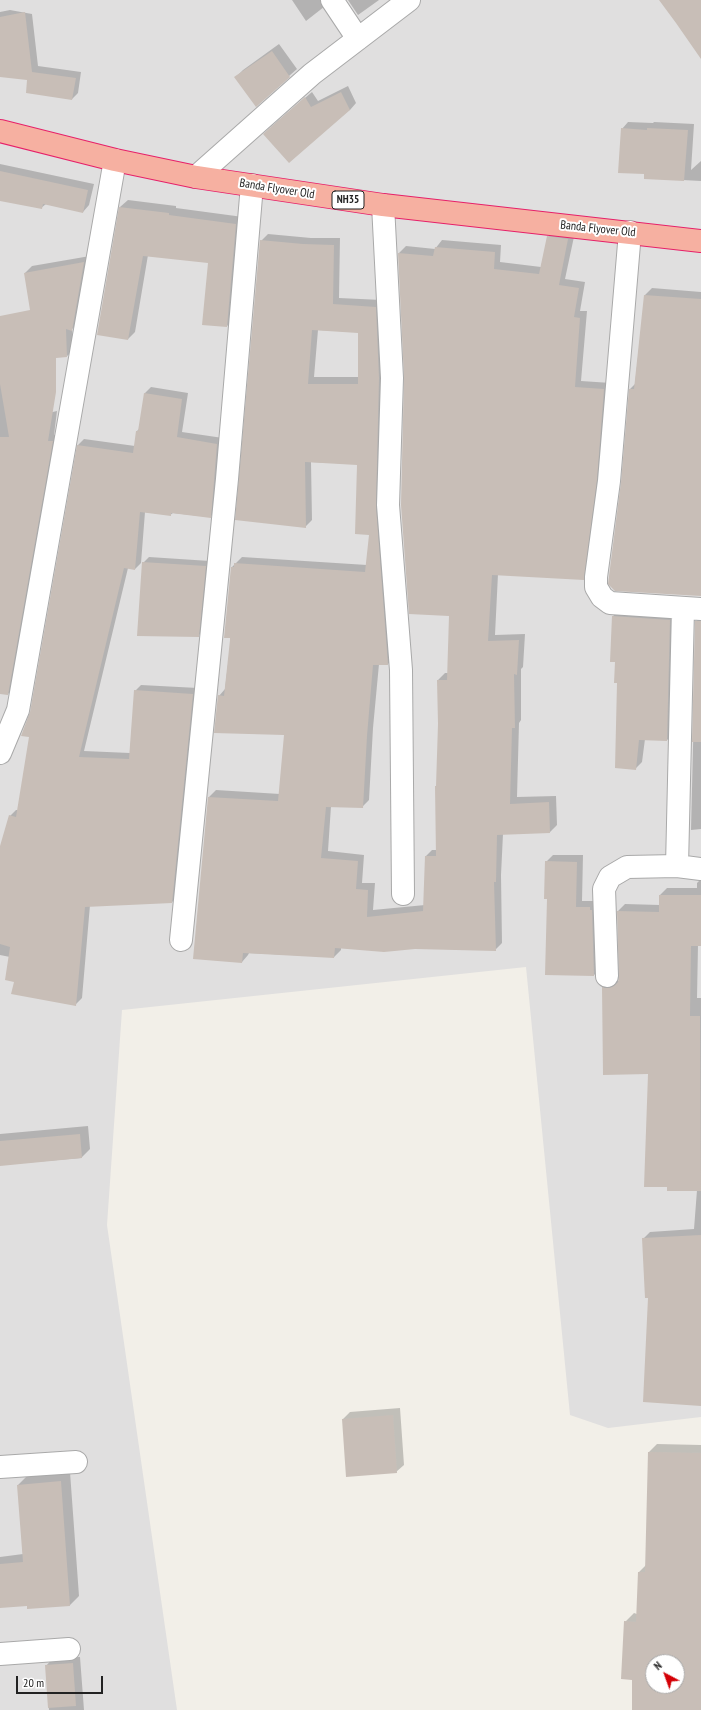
<!DOCTYPE html>
<style>
body{margin:0}
#map{position:relative;width:701px;height:1710px;overflow:hidden;background:#f2efe8;font-family:"PT Sans Narrow",sans-serif}
canvas{display:block}
.north{position:absolute;left:645px;top:1654px;width:40px;height:40px;box-sizing:border-box;background:#fff;border:1px solid #a7a7a7;border-radius:50%;rotate:319deg;font-size:11px;font-weight:700;line-height:16px;text-align:center;color:#222}
.north::after{content:'';display:block;margin:auto;width:14px;height:18px;background:#d40006;clip-path:polygon(50% 0,100% 100%,50% 72%,0 100%)}
.scale{position:absolute;left:16px;top:1676px;width:87px;height:18px;box-sizing:border-box;border:2px solid #222;border-top:0;padding-left:5px;font-size:12px;line-height:14px;white-space:nowrap;color:#222;-webkit-text-stroke:3px #fff;paint-order:stroke}
</style>
<div id="map">
<canvas width="701" height="1710"></canvas>
<div class="north">N</div>
<div class="scale">20 m</div>
</div>
<script>
const ctx = document.querySelector('canvas').getContext('2d');
ctx.lineJoin = 'round';
function fill(path, color) {
  ctx.fillStyle = color;
  ctx.fill(path, 'evenodd');
}
function toPath(rows) {
  const path = new Path2D();
  for (const r of rows) {
    path.moveTo(r[0], r[1]);
    for (let i = 2; i < r.length; i += 2) path.lineTo(r[i], r[i + 1]);
  }
  return path;
}
function stroke(path, color, width, dash) {
  ctx.strokeStyle = color;
  ctx.lineWidth = width;
  ctx.lineCap = dash ? 'butt' : 'round';
  ctx.setLineDash(dash || []);
  ctx.stroke(path);
}
function write(font, color, halo, rows, align = 'center') {
  ctx.font = font + ' "PT Sans Narrow",sans-serif';
  ctx.lineWidth = 4;
  ctx.setLineDash([]);
  ctx.textBaseline = 'middle';
  ctx.strokeStyle = halo;
  ctx.fillStyle = color;
  for (const [text, x, y, turn = 0] of rows) {
    ctx.save();
    ctx.translate(x, y);
    ctx.rotate((+turn || 0) * Math.PI / 180);
    ctx.textAlign = isNaN(turn) ? turn : align;
    if (halo) ctx.strokeText(text, 0, 0);
    ctx.fillText(text, 0, 0);
    ctx.restore();
  }
}
fill(toPath([
 [0,0,701,0,701,1417,608,1428,570,1415,526,967,122,1010,107,1225,177,1710,0,1710]
]), '#e0dfdf');
fill(toPath([
 [292,0,327,0,329,3,306,21],
 [348,0,379,0,358,15],
 [10,10,32,14,38,66,81,72,78,93,72,99,29,79,0,76,0,12],
 [279,44,297,69,289,76,236,77,243,70],
 [348,86,356,103,350,110,271,127,312,92,318,101],
 [628,122,653,123,654,122,694,124,691,170,701,161,701,181,645,178,645,173,622,129],
 [0,164,94,184,89,205,83,212,46,204,41,208,0,200],
 [128,200,176,206,176,208,243,217,234,319,227,326,209,262,148,255,135,332,128,339,120,207],
 [555,230,575,232,565,279,585,282,580,311,587,311,581,381,611,383,590,573,583,579,498,574,495,635,525,634,523,667,521,669,521,720,519,723,517,797,556,796,557,825,550,832,503,834,501,875,502,943,495,950,341,947,341,950,334,957,249,953,248,955,242,962,209,797,216,790,280,794,285,734,219,696,225,689,231,640,232,567,242,557,367,565,370,534,358,464,311,462,312,520,305,527,261,241,268,234,311,238,340,238,339,298,382,300,394,657,388,664,379,664,373,728,369,800,362,807,331,806,328,851,364,855,362,883,375,883,373,910,425,905,426,856,432,850,437,850,439,724,438,680,445,673,448,673,450,615,405,377,399,253,406,246,435,249,442,240,501,245,500,262,541,267,548,237],
 [318,330,359,332,359,377,314,377],
 [90,256,79,323,72,329,74,350,67,356,25,273,32,266],
 [652,288,701,292,701,595,622,482,630,389,635,384,645,295],
 [0,320,27,418,57,411,54,435,58,435,14,687,8,694,0,693],
 [151,387,188,393,182,432,223,438,216,511,210,517,173,513,170,515,145,512,141,563,135,569,128,568,84,751,130,753,135,691,141,685,198,688,178,896,172,902,90,905,82,998,76,1004,15,981,10,957,0,955,0,850,10,816,16,810,18,810,30,737,31,712,78,445,84,439,135,446,137,431,139,429,145,393],
 [149,557,210,561,203,631,198,636,143,563],
 [620,610,676,613,674,734,667,740,645,739,642,762,635,769,618,682,616,661,613,616],
 [701,617,701,829,691,830,696,622],
 [553,855,583,855,582,901,597,901,601,968,594,975,546,974,548,898,546,862],
 [701,879,701,945,698,945,697,998,701,998,701,1405,649,1297,643,1239,650,1232,694,1229,697,1190,649,1073,603,988,610,981,619,981,618,911,625,904,660,905,660,895,667,888,697,888,697,883],
 [88,1126,90,1149,81,1158,0,1165,0,1134],
 [400,1408,404,1465,396,1472,343,1419,350,1412],
 [657,1444,701,1445,701,1710,633,1710,633,1679,625,1622,634,1613,637,1614,639,1572,646,1565,649,1452],
 [653,1662,677,1662,677,1686,653,1686],
 [70,1472,79,1596,70,1605,28,1605,0,1607,0,1557,23,1554,18,1485,27,1476],
 [80,1657,84,1710,49,1710,46,1666,53,1658]
]), '#0003');
fill(toPath([
 [659,0,701,0,701,59,676,23],
 [25,12,32,72,76,78,72,100,26,93,27,80,0,77,0,17],
 [272,51,290,77,256,107,234,77],
 [341,92,350,110,289,163,263,134,305,97,311,107],
 [621,128,647,130,647,128,688,130,684,181,644,179,644,174,618,173],
 [0,171,88,190,83,213,43,204,42,209,0,201],
 [119,207,169,213,169,215,236,224,227,327,202,325,208,263,143,256,128,340,97,335],
 [547,236,568,239,559,285,579,288,574,317,580,318,575,387,604,389,597,480,584,580,492,575,488,641,519,640,517,675,514,674,515,728,512,728,510,804,549,802,550,833,497,835,496,882,494,882,496,951,415,949,384,952,335,948,334,958,243,953,242,963,193,959,208,797,278,801,284,735,214,733,218,695,224,696,230,640,230,638,224,638,231,567,234,567,234,563,365,572,369,535,355,534,357,465,305,462,306,528,235,520,260,240,303,244,334,245,333,304,376,307,379,378,376,506,388,665,373,665,367,736,363,808,326,807,321,858,358,861,356,889,368,890,367,917,423,911,425,856,436,856,435,786,436,786,438,724,437,680,447,680,449,616,409,614,401,505,404,377,398,253,433,256,435,247,495,252,494,269,539,274],
 [312,330,358,333,358,384,308,384],
 [84,262,72,331,66,329,67,357,56,358,56,392,48,441,53,441,8,695,0,694,0,437,9,437,0,384,0,316,30,310,24,273],
 [644,295,701,299,701,596,615,591,608,584,621,482,629,389,634,389],
 [144,393,182,399,177,437,217,444,211,518,171,513,171,516,140,512,135,570,124,568,79,757,129,759,134,690,193,694,172,903,85,907,76,1006,11,994,14,982,5,980,10,947,0,944,0,846,9,815,16,817,29,737,21,736,30,712,77,445,133,453,136,431,138,431],
 [142,562,206,566,199,637,137,636],
 [612,616,670,620,667,741,639,740,636,770,615,768,617,683,614,683,615,662,610,662],
 [695,621,701,621,701,742,692,742],
 [545,861,577,862,576,907,590,907,590,910,592,910,594,976,545,975,547,899,544,899],
 [659,895,701,895,701,946,691,946,690,1016,700,1016,701,1191,667,1191,667,1187,644,1187,648,1074,603,1075,602,987,608,988,614,986,618,982,619,976,617,911,659,912],
 [80,1134,82,1158,0,1166,0,1141],
 [701,1235,701,1406,643,1402,648,1298,645,1298,642,1238],
 [393,1415,397,1473,346,1477,342,1419],
 [648,1452,701,1453,701,1710,632,1710,632,1680,621,1679,624,1621,636,1622,638,1572,645,1572],
 [653,1662,677,1662,677,1686,653,1686],
 [61,1481,70,1606,27,1609,27,1606,0,1608,0,1564,23,1562,17,1485],
 [73,1663,76,1706,48,1708,45,1665]
]), '#c8beb7');
const minor = toPath([
 [332,0,358,39],
 [196,177,312,74,409,0],
 [383,205,392,378,388,505,401,670,403,894],
 [630,232,609,481,596,577,596,587,602,597,610,603,701,609],
 [0,753,18,710,115,160],
 [677,866,683,608],
 [181,940,227,479,252,185],
 [607,976,604,889,610,877,627,867,677,866,701,869],
 [0,1467,76,1462],
 [0,1654,69,1649]
]);
const trunk = toPath([
 [0,131,115,160,196,177,383,205,701,241]
]);
stroke(minor, '#a9a9a9', 24);
stroke(trunk, '#e62069', 24);
stroke(minor, '#fff', 22);
stroke(trunk, '#f6b0a1', 22);
for (const [x, y, w] of [
 [348,200,32]
]) {
  const box = new Path2D();
  box.roundRect(x - w / 2, y - 9, w, 18, 3);
  ctx.fillStyle = '#fff';
  ctx.fill(box);
  stroke(box, '#222', 1);
}
write('bold 11px', '#222', null, [
 ["NH35",348,200]
]);
write('12px', '#222', '#fff', [
 ["Banda Flyover Old",277,189,9],
 ["Banda Flyover Old",598,229,6]
]);
</script>
